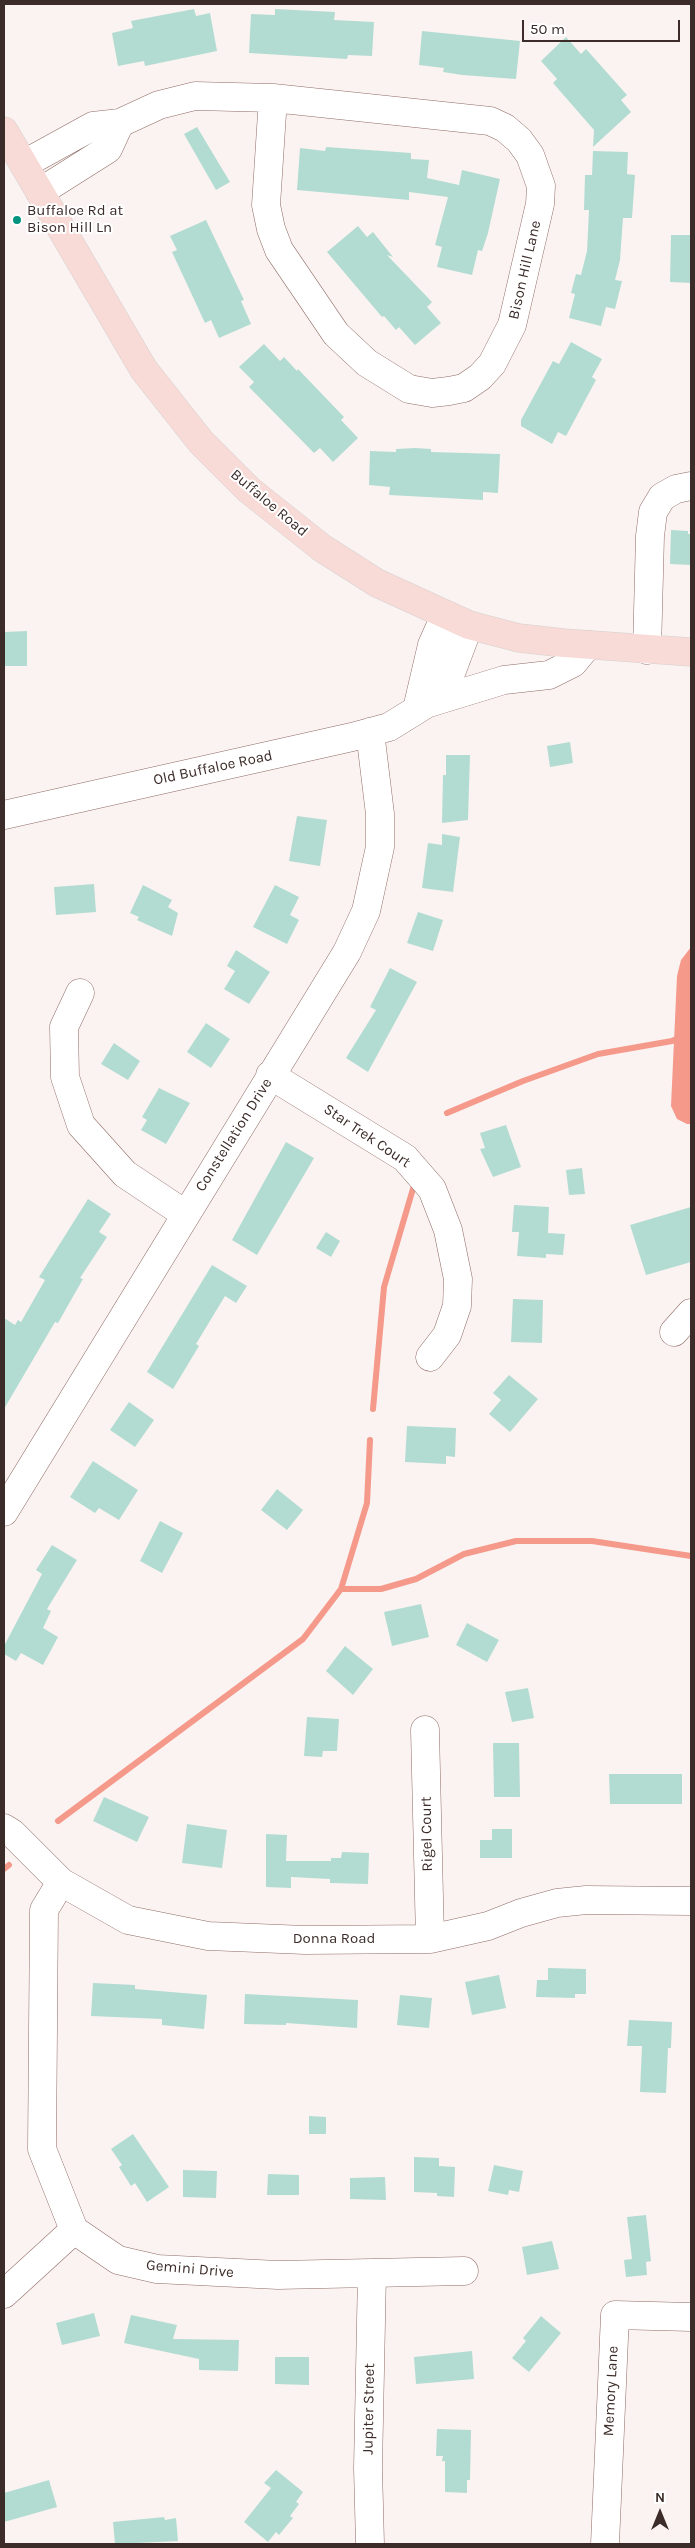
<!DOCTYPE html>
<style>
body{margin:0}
#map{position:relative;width:695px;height:2548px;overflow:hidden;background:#fbf3f1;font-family:Karla,sans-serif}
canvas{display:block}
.frame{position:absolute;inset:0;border:5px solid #3b2c29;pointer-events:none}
.north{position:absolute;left:635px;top:2488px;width:50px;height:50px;-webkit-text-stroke:4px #fff;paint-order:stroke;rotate:0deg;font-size:14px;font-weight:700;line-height:20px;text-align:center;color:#3b2c29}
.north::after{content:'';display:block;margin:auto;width:18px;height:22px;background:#3b2c29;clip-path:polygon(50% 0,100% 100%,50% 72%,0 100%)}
.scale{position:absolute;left:522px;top:20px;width:158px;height:22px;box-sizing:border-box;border:2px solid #3b2c29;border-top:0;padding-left:6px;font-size:15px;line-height:18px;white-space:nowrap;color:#3b2c29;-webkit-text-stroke:4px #fff;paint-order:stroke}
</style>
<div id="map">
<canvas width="695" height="2548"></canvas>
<div class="frame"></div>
<div class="north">N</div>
<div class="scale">50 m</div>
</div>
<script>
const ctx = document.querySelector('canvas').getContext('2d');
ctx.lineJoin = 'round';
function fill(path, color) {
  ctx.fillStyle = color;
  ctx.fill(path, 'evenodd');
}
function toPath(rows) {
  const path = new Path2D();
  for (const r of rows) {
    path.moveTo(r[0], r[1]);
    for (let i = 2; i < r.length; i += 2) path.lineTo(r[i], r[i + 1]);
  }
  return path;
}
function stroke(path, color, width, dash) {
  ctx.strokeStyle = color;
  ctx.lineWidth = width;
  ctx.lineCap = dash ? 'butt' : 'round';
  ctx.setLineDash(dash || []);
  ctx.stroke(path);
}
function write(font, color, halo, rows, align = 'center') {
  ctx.font = font + ' Karla,sans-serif';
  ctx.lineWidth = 4;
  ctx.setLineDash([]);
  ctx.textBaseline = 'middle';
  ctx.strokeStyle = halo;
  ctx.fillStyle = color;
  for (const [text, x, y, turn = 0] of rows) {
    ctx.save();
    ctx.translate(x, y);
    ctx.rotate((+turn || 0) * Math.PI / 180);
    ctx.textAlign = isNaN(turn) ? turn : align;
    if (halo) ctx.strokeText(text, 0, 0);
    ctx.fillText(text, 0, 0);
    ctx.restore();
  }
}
fill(toPath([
 [691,947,691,1124,687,1124,677,1119,671,1106,677,976,681,960]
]), '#f5998b');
stroke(toPath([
 [447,1113,523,1081,598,1054,672,1041,691,1032],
 [373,1409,384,1287,415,1182],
 [341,1589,381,1589,416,1579,464,1554,516,1541,592,1541,691,1556],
 [58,1821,303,1639,341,1589,367,1503,370,1440],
 [4,1869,9,1865]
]), '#f5998b', 6);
fill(toPath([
 [194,9,196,16,210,13,217,51,145,66,144,61,118,66,112,33,133,28,131,21],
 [275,9,335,12,334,20,374,22,372,56,348,55,347,59,249,53,251,14,275,15],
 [422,31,520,41,516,79,462,75,443,72,444,68,419,65],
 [566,37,581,54,586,49,627,95,621,100,631,112,593,147,594,130,553,83,557,79,541,61],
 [197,127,230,182,216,190,184,134],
 [326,147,411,153,411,159,429,160,427,178,459,185,462,170,500,179,488,233,482,251,478,250,472,275,437,267,442,247,435,245,448,197,409,192,409,200,297,190,300,148,325,151],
 [593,151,628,152,627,174,635,175,632,218,623,218,620,260,615,280,622,281,615,309,606,307,601,326,569,318,575,294,571,293,576,274,581,275,587,251,589,210,584,210,585,175,592,175],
 [206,220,244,300,241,301,251,324,219,338,211,320,205,323,172,252,177,250,170,236],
 [358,226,367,237,373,232,393,257,387,255,432,302,427,307,441,323,415,345,399,327,396,330,384,316,382,317,327,252],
 [671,235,691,235,691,283,670,282],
 [571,342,602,359,592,377,596,380,566,436,558,432,552,444,521,426,521,420,553,361,559,364],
 [264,344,280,361,284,357,297,371,298,369,344,417,341,420,358,438,333,462,320,448,314,453,249,387,254,382,239,367],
 [415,448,431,449,431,452,500,454,498,493,483,492,483,500,389,495,390,487,369,485,370,451,396,452,396,449],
 [671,530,688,531,688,534,691,534,691,565,670,564],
 [27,631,27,666,4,666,4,632],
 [570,742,573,763,550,767,547,746],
 [446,755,470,755,468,820,442,823,443,775,446,775],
 [297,816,327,820,320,866,289,861],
 [442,834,460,837,453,892,422,888,428,843,442,845],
 [94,884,96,912,56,915,54,887],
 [143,885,172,900,168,907,178,913,172,936,137,920,139,917,130,913],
 [275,885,299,897,290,915,299,920,287,944,253,927],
 [418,912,443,920,433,951,407,943],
 [236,950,270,972,249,1004,224,989,235,971,227,966],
 [390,968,417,982,368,1072,346,1058,376,1010,370,1007],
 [206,1023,230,1039,211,1068,187,1052],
 [114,1043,140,1061,128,1080,101,1064],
 [159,1088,190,1103,166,1144,141,1130,147,1120,142,1117],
 [506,1125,521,1167,493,1177,480,1149,485,1148,480,1133],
 [286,1142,314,1158,257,1255,232,1240],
 [582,1168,585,1194,569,1195,566,1170],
 [88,1199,111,1214,99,1232,107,1237,80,1278,83,1279,58,1323,55,1322,4,1409,4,1318,15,1325,18,1320,21,1322,45,1280,39,1277],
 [514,1205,549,1207,548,1233,565,1234,563,1255,546,1254,546,1258,517,1256,519,1232,512,1232],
 [691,1207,691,1262,646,1275,630,1225],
 [326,1232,340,1241,331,1257,316,1248],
 [212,1265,247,1286,236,1303,225,1296,196,1344,199,1346,173,1389,147,1372],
 [513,1299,543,1300,542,1343,511,1342],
 [509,1375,538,1399,510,1432,489,1414,501,1400,493,1393],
 [129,1402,154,1420,135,1447,110,1430],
 [407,1426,456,1428,455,1457,446,1456,446,1464,405,1462],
 [93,1461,138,1490,119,1520,99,1508,95,1513,70,1497],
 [277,1489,303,1510,287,1530,261,1510],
 [160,1521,183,1533,162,1573,140,1561],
 [52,1545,77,1560,47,1609,51,1611,43,1628,58,1637,43,1665,21,1653,16,1661,4,1654,4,1646,42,1574,36,1570],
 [421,1604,429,1637,392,1646,384,1612],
 [467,1623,499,1640,487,1662,456,1645],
 [345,1646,373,1669,353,1695,326,1671],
 [528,1688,534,1718,512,1722,505,1692],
 [307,1717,339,1719,337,1751,323,1751,322,1757,304,1756],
 [493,1743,519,1743,520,1797,494,1797],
 [609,1774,682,1774,682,1804,610,1804],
 [104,1797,149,1817,137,1842,93,1821],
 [187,1824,227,1830,222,1868,182,1863],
 [492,1829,512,1829,512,1858,480,1858,480,1840,492,1840],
 [266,1834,287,1835,286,1861,331,1861,331,1858,341,1858,342,1852,369,1853,368,1884,330,1883,330,1879,291,1877,291,1888,266,1887],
 [548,1968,586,1969,586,1994,575,1994,575,1998,536,1997,537,1980,548,1980],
 [499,1975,506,2008,472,2015,465,1982],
 [93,1983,135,1985,135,1989,207,1995,204,2029,162,2025,162,2019,91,2016],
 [245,1994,358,2000,357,2028,286,2023,286,2025,244,2024],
 [400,1995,432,1998,429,2028,397,2025],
 [629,2020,672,2022,671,2048,668,2048,666,2093,640,2092,642,2046,627,2046],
 [309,2116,326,2117,326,2134,309,2134],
 [133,2134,169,2187,147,2202,135,2183,131,2186,119,2167,122,2165,111,2149],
 [414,2157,439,2158,439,2166,455,2167,454,2197,437,2196,437,2193,414,2192],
 [494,2165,523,2171,519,2192,509,2190,508,2195,488,2191],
 [183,2170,217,2171,216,2198,183,2197],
 [268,2174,299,2175,299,2195,267,2195],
 [385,2177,386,2200,350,2199,350,2178],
 [646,2215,651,2261,646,2262,647,2275,626,2277,624,2260,632,2259,627,2217],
 [552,2241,559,2269,527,2275,522,2247],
 [94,2313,100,2336,62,2345,56,2323],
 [131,2315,177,2325,173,2339,239,2340,238,2371,199,2370,199,2359,124,2343],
 [541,2316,561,2333,529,2372,512,2358,526,2341,523,2338],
 [472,2351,474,2379,416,2384,414,2357],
 [275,2357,309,2357,309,2385,275,2384],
 [437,2429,471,2430,470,2480,467,2480,467,2493,445,2492,445,2461,442,2461,443,2456,436,2456],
 [276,2470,303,2492,296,2502,299,2504,290,2516,293,2518,279,2535,276,2532,268,2542,244,2522,271,2488,264,2483],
 [49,2480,57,2507,4,2522,4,2493],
 [164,2517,165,2520,176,2518,178,2541,115,2544,113,2522]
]), '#b2dcd2');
const minor = toPath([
 [24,164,93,126,120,123,159,105,195,96,273,98,490,121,505,128,519,140,530,155,541,186,540,204,512,325,492,364,480,377,464,388,449,391,432,393,409,389,367,363,336,334,279,250,271,229,266,205,273,98],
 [40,192,108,149,120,123],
 [647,650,650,536,653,512,662,497,676,489,691,486],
 [429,703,504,680,549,675,573,663,588,645],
 [417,709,432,645,445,616],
 [4,815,352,737,389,727,436,698,448,681,469,625],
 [80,993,64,1027,65,1077,81,1125,125,1174,185,1214],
 [270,1075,405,1158,432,1189,448,1230,458,1279,457,1306,447,1335,430,1357],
 [674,1332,691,1313],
 [4,1512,347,952,366,911,380,847,380,814,370,732],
 [425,1730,430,1939],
 [4,1828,12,1833,61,1882,128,1920,208,1936,305,1940,430,1939,488,1926,521,1913,557,1903,586,1900,691,1901],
 [61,1882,44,1910,42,2149,74,2230,118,2260,157,2269,278,2275,464,2271],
 [4,2294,74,2230],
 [370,2544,368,2468,372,2273],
 [605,2544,615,2315,691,2317]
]);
const major = toPath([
 [4,131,144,370,201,442,249,490,322,548,377,583,469,625,519,638,564,643,691,652]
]);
stroke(minor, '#8f6c66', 29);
stroke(major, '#d4d1d0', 29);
stroke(minor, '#fff', 28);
stroke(major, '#f8dad6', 28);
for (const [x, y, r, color] of [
 [17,220,5,"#04937f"]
]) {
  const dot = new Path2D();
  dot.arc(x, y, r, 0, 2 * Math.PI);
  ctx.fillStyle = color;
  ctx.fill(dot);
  stroke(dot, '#fff', 2);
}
write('15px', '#3b2c29', '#fff', [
 ["Buffaloe Rd at",27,211],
 ["Bison Hill Ln",27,228]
], 'left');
write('15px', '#3b2c29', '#fff', [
 ["Bison Hill Lane",525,270,-77],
 ["Buffaloe Road",269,503,40],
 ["Old Buffaloe Road",213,768,-12],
 ["Constellation Drive",234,1135,-58],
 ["Star Trek Court",367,1136,34],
 ["Rigel Court",427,1834,-91],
 ["Donna Road",334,1939],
 ["Gemini Drive",190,2269,5],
 ["Memory Lane",611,2391,-87],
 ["Jupiter Street",369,2409,-89]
]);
</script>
